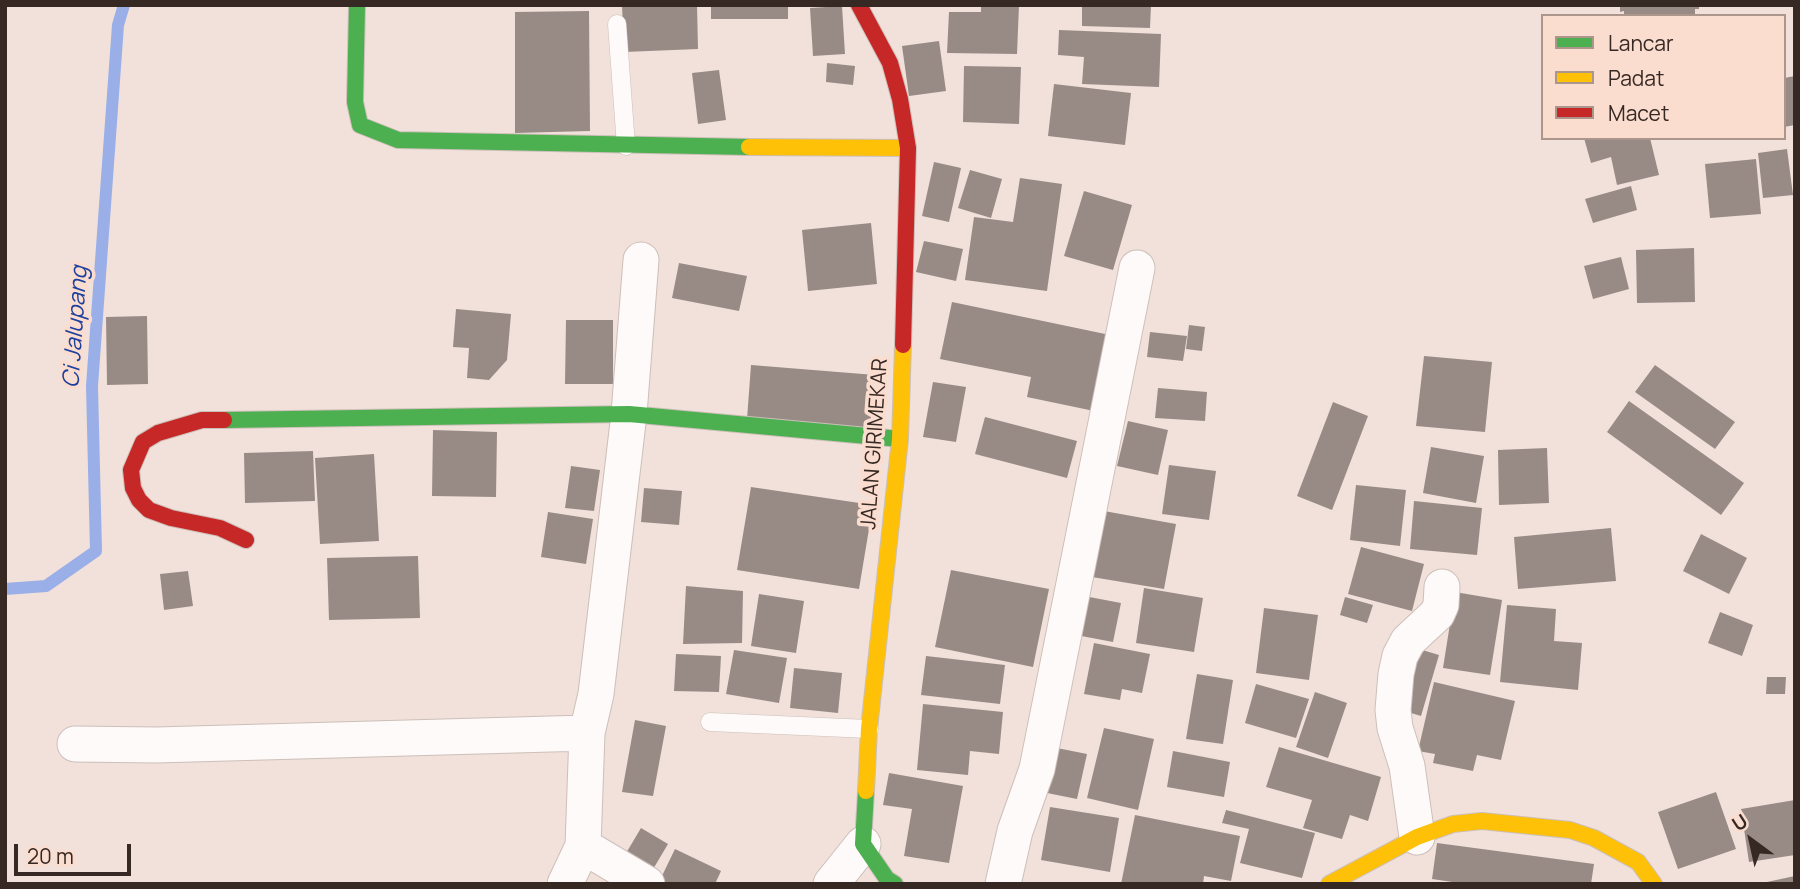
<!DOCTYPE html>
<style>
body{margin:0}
#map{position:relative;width:1800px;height:889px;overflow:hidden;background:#f1e1da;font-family:Manrope,sans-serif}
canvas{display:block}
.frame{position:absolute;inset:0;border:7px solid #362822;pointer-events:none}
.legend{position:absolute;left:1541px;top:14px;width:245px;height:126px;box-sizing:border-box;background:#fbddd0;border:2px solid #ac958a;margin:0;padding:9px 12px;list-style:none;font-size:21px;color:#362822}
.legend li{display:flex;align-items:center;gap:14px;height:35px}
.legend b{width:35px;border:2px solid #ac958a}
.north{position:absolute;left:1716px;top:805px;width:70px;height:70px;-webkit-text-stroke:5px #fbddd0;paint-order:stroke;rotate:327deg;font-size:19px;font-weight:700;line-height:28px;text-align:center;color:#362822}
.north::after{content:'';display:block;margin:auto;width:24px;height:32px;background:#362822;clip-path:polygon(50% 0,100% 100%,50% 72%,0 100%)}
.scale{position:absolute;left:14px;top:844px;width:117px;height:32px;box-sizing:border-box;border:4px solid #362822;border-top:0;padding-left:9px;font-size:21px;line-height:24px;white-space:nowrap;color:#362822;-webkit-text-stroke:5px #fbddd0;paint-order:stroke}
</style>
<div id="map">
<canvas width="1800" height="889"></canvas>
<div class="frame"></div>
<ul class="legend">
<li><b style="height:9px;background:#4caf50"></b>Lancar</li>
<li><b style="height:9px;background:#ffc107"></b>Padat</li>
<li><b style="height:9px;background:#c62828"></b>Macet</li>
</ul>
<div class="north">U</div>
<div class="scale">20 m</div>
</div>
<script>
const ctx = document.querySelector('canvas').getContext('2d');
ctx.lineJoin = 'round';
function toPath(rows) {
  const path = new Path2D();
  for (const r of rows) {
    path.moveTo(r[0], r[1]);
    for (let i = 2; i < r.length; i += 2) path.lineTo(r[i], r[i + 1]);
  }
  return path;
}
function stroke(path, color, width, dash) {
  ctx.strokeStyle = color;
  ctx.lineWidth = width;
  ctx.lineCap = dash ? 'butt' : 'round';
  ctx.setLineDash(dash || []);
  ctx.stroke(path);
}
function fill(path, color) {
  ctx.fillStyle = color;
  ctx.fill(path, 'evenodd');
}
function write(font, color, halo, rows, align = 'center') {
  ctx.font = font + ' Manrope,sans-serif';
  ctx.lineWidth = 7;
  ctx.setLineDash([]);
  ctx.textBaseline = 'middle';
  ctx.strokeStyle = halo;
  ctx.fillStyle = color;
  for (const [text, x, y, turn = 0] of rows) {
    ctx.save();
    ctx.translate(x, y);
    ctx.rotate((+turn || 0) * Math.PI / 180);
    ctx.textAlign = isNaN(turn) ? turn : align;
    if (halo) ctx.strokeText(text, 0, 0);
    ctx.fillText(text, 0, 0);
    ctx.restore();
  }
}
stroke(toPath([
 [5,589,46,586,96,551,92,386,118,25,124,5]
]), '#9aafe7', 12);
fill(toPath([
 [622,5,697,5,698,49,624,52],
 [711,5,788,5,788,19,711,19],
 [981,5,1019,5,1017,54,947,53,949,12,981,12],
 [1082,5,1151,5,1150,28,1082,26],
 [1620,5,1699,5,1699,9,1695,9,1695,16,1624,16,1624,11,1620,12],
 [842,6,845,54,813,56,810,8],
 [589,11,590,131,515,133,515,12],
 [1059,30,1161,34,1159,87,1082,84,1084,57,1058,55],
 [939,41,946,91,909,96,902,46],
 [827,63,855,66,853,85,826,82],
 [964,66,1021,67,1019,124,963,122],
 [719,70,726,120,698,124,692,73],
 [1795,76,1795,125,1784,127,1784,78],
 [1054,84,1131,93,1125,145,1048,136],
 [1584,138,1650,138,1659,175,1617,185,1611,157,1591,163],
 [1787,149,1793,195,1763,198,1758,153],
 [1756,159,1761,214,1710,218,1705,164],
 [934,162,961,168,949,222,922,216],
 [970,170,1002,179,991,218,958,208],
 [1020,178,1062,184,1047,291,965,280,974,217,1013,222],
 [1631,186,1637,210,1593,223,1585,199],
 [1084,191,1132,205,1113,270,1064,256],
 [871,223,877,284,808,291,802,230],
 [924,241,963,249,956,281,916,272],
 [1694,248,1695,302,1637,303,1636,250],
 [1621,257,1629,289,1593,299,1584,266],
 [679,263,747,276,739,311,672,298],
 [952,302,1110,335,1094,411,1027,397,1031,377,940,359],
 [456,309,511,314,507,360,489,380,467,378,469,348,453,347],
 [147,316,148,384,107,385,106,317],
 [566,320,613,320,613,384,565,384],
 [1189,325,1205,327,1202,351,1186,349],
 [1150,332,1187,336,1183,361,1147,357],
 [1424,356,1492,362,1485,432,1416,426],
 [751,365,875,375,870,429,747,419],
 [1655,365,1735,422,1715,449,1635,392],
 [933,382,966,387,956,442,923,437],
 [1158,388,1207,392,1205,421,1155,418],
 [1629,401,1744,483,1721,515,1607,432],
 [1333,402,1368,416,1332,510,1297,496],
 [985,417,1077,441,1067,478,975,454],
 [1128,421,1168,430,1158,475,1117,466],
 [433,430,497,432,496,497,432,496],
 [1431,447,1484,456,1476,503,1423,493],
 [1547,448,1549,503,1499,505,1498,450],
 [313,451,315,501,245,503,244,453],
 [374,454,379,541,320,544,315,458],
 [1169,465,1216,471,1209,520,1162,514],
 [571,466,600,470,594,511,565,508],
 [1356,485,1406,490,1400,546,1350,540],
 [751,487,873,505,859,589,737,570],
 [644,488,682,491,679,525,641,522],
 [1414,501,1482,508,1477,555,1410,549],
 [1104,511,1176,524,1164,589,1092,577],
 [548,512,593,519,586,564,541,557],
 [1611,528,1616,581,1518,589,1514,537],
 [1701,534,1747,558,1729,594,1683,571],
 [1361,547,1424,564,1412,611,1348,594],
 [418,556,420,618,329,620,327,558],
 [951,570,1049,589,1033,667,935,647],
 [188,571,193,606,164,610,160,574],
 [686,586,743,591,742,643,683,644],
 [1144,588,1203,598,1194,652,1136,643],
 [1455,592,1502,600,1490,675,1443,668],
 [759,594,804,601,796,653,751,646],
 [1084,596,1121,603,1113,642,1076,635],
 [1345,597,1373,605,1367,623,1340,615],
 [1507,605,1556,609,1554,641,1582,643,1578,690,1500,682],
 [1264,608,1318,615,1309,680,1256,673],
 [1720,612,1753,625,1742,656,1708,643],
 [1094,643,1150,654,1142,693,1122,689,1120,700,1084,694],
 [1419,649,1439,655,1421,716,1401,710],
 [734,650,787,658,779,703,726,694],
 [676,654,721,656,719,692,674,691],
 [926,656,1005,665,1000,704,921,695],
 [794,668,842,673,838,713,790,708],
 [1197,674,1233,680,1223,744,1186,739],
 [1767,677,1786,677,1785,694,1766,694],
 [1434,682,1515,701,1501,760,1477,755,1473,771,1433,763,1435,754,1418,751],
 [1256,684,1309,699,1296,738,1245,723],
 [1315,692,1347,703,1328,758,1296,747],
 [923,704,1003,712,999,754,970,751,968,775,917,770],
 [635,720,666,726,653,796,622,792],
 [1104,728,1154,739,1138,810,1087,798],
 [1047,746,1087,754,1077,799,1037,791],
 [1279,747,1381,777,1368,821,1350,815,1342,839,1303,828,1312,800,1266,787],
 [1173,751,1230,762,1224,797,1167,787],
 [889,773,963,786,949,863,904,856,912,809,883,805],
 [1716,792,1736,849,1678,869,1658,812],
 [1795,800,1795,855,1749,862,1741,809],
 [1050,807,1119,818,1110,872,1041,860],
 [1226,810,1315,833,1302,878,1240,863,1249,829,1222,823],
 [1135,815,1240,836,1231,881,1204,876,1203,884,1121,884],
 [641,828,668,844,646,881,619,865],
 [1437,843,1594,864,1591,884,1466,884,1432,879],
 [675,849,721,871,715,884,667,884,660,880],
 [1795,876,1795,884,1763,884,1762,883]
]), '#988b86');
const lane = toPath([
 [617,24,626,146],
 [710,722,869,729]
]);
const street = toPath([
 [75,744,156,745,587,733],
 [1417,837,1407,766,1395,728,1393,710,1396,674,1400,656,1408,641,1437,614,1441,605,1442,587],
 [583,846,647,884],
 [565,884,583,846,587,733,596,694,629,414,641,260],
 [831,884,863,844],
 [1003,884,1015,831,1037,769,1137,268]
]);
const fast = toPath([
 [357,5,355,102,360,125,398,140,749,147],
 [224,420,629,414,900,439],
 [866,791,863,844,887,879,895,884]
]);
const slow = toPath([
 [749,147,908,148],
 [866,791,869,729,900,439,903,345],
 [1329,884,1417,837,1453,824,1482,821,1570,830,1594,838,1638,862,1654,884]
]);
const jam = toPath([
 [859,5,890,63,900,99,908,148,903,345],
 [224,420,202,420,158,433,143,442,131,470,133,488,139,500,149,510,171,518,220,528,246,540]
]);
stroke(lane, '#cdbfb9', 19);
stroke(street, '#cdbfb9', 37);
stroke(fast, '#cdbfb9', 18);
stroke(slow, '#cdbfb9', 18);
stroke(jam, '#cdbfb9', 18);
stroke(lane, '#fdfaf9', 18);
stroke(street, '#fdfaf9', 35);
stroke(fast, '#4caf50', 16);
stroke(slow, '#ffc107', 16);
stroke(jam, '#c62828', 16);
write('21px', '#362822', '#fbddd0', [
 ["JALAN GIRIMEKAR",875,444,-86]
]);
write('italic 23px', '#1d419f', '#fbddd0', [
 ["Ci Jalupang",76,327,-86]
]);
</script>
